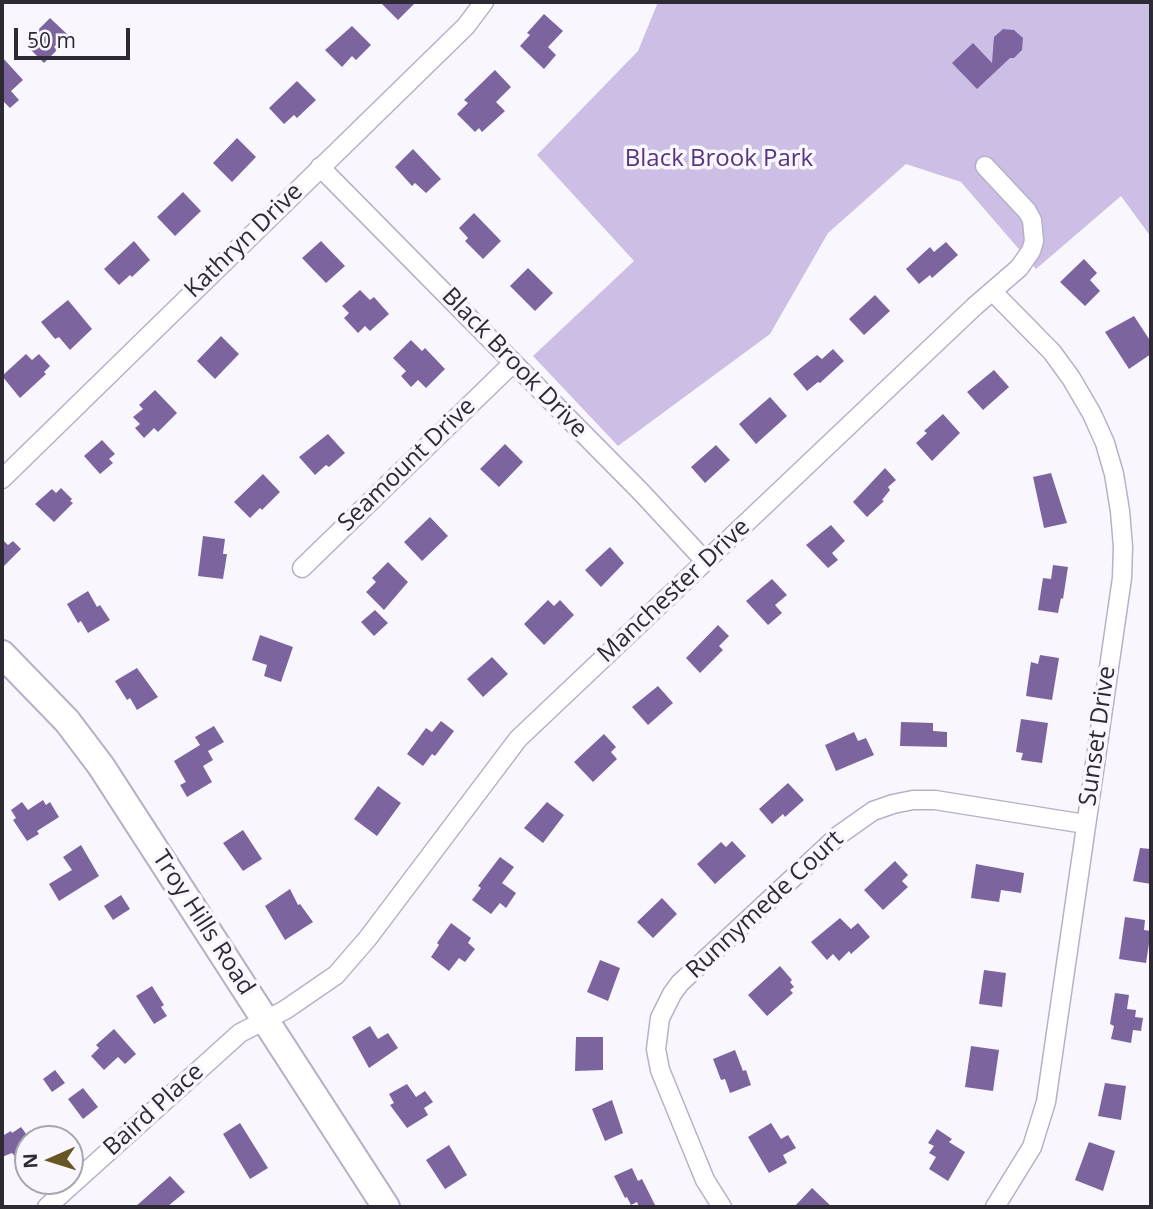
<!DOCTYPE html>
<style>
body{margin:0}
#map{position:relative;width:1153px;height:1209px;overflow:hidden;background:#f9f7fd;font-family:"Open Sans",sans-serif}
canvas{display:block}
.frame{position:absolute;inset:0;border:4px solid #2d2a34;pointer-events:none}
.north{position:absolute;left:14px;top:1125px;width:70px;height:70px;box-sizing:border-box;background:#f9f7fd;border:2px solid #a7a5ad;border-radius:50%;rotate:267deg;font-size:19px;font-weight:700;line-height:28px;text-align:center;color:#2d2a34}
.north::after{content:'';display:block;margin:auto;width:24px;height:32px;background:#665623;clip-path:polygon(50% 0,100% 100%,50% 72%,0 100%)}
.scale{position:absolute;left:14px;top:28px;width:116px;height:32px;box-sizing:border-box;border:4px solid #2d2a34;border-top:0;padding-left:9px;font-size:21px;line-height:24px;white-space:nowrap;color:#2d2a34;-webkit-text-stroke:5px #f9f7fd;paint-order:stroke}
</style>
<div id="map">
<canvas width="1153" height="1209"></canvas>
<div class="frame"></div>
<div class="north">N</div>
<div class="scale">50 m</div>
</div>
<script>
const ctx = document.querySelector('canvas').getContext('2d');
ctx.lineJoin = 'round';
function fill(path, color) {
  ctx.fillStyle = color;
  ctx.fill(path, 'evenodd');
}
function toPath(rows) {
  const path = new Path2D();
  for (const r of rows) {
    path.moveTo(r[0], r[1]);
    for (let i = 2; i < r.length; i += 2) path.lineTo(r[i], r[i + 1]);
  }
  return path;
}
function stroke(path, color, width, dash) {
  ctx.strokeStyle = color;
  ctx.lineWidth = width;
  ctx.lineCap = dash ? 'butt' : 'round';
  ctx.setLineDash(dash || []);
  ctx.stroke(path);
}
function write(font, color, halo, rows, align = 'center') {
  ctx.font = font + ' "Open Sans",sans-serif';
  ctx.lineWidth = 7;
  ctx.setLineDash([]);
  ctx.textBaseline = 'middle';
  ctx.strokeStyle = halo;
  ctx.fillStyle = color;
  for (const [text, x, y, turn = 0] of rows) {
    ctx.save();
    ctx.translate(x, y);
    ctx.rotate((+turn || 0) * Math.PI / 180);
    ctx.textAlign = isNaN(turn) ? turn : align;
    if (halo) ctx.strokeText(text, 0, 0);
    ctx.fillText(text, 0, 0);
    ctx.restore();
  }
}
fill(toPath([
 [658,2,1151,2,1151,237,1121,196,1036,269,961,182,906,164,828,233,770,334,618,446,533,356,634,261,537,155,638,51]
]), '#ccbee5');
fill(toPath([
 [380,2,416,2,398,20],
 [544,14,563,31,548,47,556,55,544,69,520,46,530,35,527,33],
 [50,18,67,34,54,47,57,50,44,63,27,46,37,35,35,33],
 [352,26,371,45,356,60,352,56,342,67,325,50],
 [1003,29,1014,30,1023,38,1022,50,1014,58,1010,58,977,89,952,63,973,43,992,63,994,37],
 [2,57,23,80,11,91,19,100,10,108,2,100],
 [495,70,511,87,496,102,505,111,482,132,479,128,475,132,457,114,468,103,464,100],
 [297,81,316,100,297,118,294,115,284,124,269,108],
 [237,138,256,157,232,182,213,163],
 [413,149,441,179,426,193,415,183,412,186,395,167],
 [183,192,201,211,175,236,157,217],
 [474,213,501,241,483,259,465,241,468,238,459,228],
 [134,241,150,260,132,277,130,275,119,285,104,269],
 [321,241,345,266,326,283,302,258],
 [946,242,958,255,932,278,930,275,919,284,906,269,930,247,934,252],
 [1084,259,1097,273,1090,280,1100,291,1085,306,1060,282],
 [528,268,553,293,535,311,510,286],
 [360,290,370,300,374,297,389,314,370,331,365,326,358,333,344,318,349,313,342,306],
 [875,295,890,311,864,335,849,319],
 [68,300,92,329,70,350,59,337,55,339,41,322],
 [1134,316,1151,342,1151,354,1129,369,1105,332],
 [221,336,239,354,215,379,197,361],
 [411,340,422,351,425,348,445,369,426,388,418,380,411,387,401,376,406,371,393,358],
 [833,349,844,361,820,383,818,382,807,391,793,374,817,355,822,359],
 [26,354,32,360,39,354,50,366,44,372,46,374,20,398,2,376],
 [994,370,1009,387,983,410,967,392],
 [155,390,177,413,158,432,154,428,144,438,135,428,140,424,133,417,143,409,139,405],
 [770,397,787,416,756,444,739,424],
 [943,414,960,433,932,461,916,443,927,433,924,431],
 [328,434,345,453,329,467,326,465,315,475,299,457],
 [102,440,115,454,109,459,113,463,100,474,84,456],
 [505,444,523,462,499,487,480,469],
 [716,445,730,460,705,483,691,467],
 [885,468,896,480,888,487,890,490,882,500,884,501,867,517,853,502],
 [1051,473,1067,523,1044,528,1033,477],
 [263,474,280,492,262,510,260,508,250,518,234,502],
 [61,488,72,499,70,501,73,503,54,522,35,504,52,489,56,493],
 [430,517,448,536,422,561,404,542],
 [831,525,845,541,832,553,838,560,828,568,806,545],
 [203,536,225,539,223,554,227,554,223,579,198,576],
 [2,539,8,545,13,541,21,549,2,568],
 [610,547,624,563,601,587,585,570],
 [388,562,408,582,384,610,366,592,376,582,372,578],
 [1053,565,1068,567,1063,599,1061,598,1058,613,1038,610,1043,578,1051,579],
 [772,579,787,595,775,605,782,613,768,625,746,601],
 [88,591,97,607,100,605,110,620,88,633,81,621,78,623,67,604],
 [548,600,554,606,560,600,574,615,544,645,524,624],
 [375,610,388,623,374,636,361,622],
 [718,625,729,636,719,646,723,650,700,673,686,658],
 [260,635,293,647,281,682,264,676,267,665,252,660],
 [1040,655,1059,658,1052,700,1026,696,1031,662,1038,664],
 [492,657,508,674,483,697,467,679],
 [137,668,158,697,137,710,130,698,127,700,115,681],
 [658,686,673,703,648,725,632,707],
 [1021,719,1048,723,1042,763,1021,760,1023,753,1016,752],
 [441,721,454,731,435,756,432,754,423,766,407,754,426,728,432,732],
 [901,722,933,723,933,731,947,732,947,747,900,746],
 [214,726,224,742,208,751,213,760,203,766,212,782,187,797,180,785,186,782,174,761,200,745,195,737],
 [854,732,858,741,866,738,874,755,836,771,825,745],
 [604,734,616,747,611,752,617,759,593,782,574,762],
 [788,783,804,800,785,817,783,814,772,824,759,809],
 [378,786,401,803,377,836,354,819],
 [43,800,46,805,50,802,59,817,37,831,39,834,27,841,13,820,16,818,11,810,22,802,28,810],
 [547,802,564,815,543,843,524,828],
 [243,830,262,859,243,871,223,843],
 [732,841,746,856,715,884,697,864,721,842,726,847],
 [81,845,99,876,59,901,49,884,72,870,63,857],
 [1140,848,1151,849,1151,884,1133,881],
 [500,857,514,867,502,883,516,893,506,908,500,903,491,914,472,900,481,888,478,886],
 [895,861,908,875,902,881,908,887,883,910,864,890],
 [976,864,1024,873,1021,893,1001,890,999,902,971,898],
 [290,889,298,905,300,904,313,922,285,940,265,906],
 [121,895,130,909,113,920,104,906],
 [662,898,677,914,653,938,637,922],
 [1125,917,1145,920,1144,930,1151,931,1146,963,1119,959],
 [840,918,851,929,858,923,870,937,851,954,849,951,839,961,833,954,827,960,811,942],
 [451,923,471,938,468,943,475,949,465,962,459,958,449,971,431,957,439,945,437,943],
 [600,960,620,968,608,1001,587,992],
 [780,966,792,980,790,982,794,987,790,990,793,993,767,1016,748,995],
 [984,970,1006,973,1002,1007,979,1004],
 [152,986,164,1005,161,1007,167,1016,154,1024,136,996],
 [1115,993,1129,995,1127,1009,1136,1010,1135,1017,1143,1018,1141,1031,1133,1030,1131,1043,1111,1039,1114,1026,1110,1024],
 [370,1026,378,1039,388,1033,398,1048,369,1068,352,1037],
 [114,1029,136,1054,125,1064,118,1057,104,1070,91,1056,99,1048,96,1045],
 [576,1037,603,1037,603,1070,575,1071],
 [971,1046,999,1050,993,1091,965,1087],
 [735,1050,743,1071,746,1070,751,1085,730,1093,725,1079,721,1080,713,1059],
 [55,1070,65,1083,52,1092,43,1079],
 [1105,1083,1126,1086,1121,1120,1098,1116],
 [407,1084,416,1097,425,1091,433,1102,424,1108,428,1115,407,1128,390,1105,394,1103,389,1094],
 [83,1088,98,1107,83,1119,68,1099],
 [612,1100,623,1133,605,1141,592,1109],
 [240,1123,268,1168,250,1179,223,1134],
 [771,1123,781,1139,788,1135,796,1148,783,1155,787,1163,769,1173,748,1137],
 [21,1127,30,1139,28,1139,28,1171,12,1153,2,1157,2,1136,11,1131,12,1133],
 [937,1129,952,1139,949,1142,965,1152,948,1181,929,1169,936,1157,929,1153,934,1146,928,1143],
 [1089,1142,1115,1151,1103,1191,1075,1180],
 [449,1145,467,1175,445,1189,426,1160],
 [632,1168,638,1181,642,1179,656,1207,639,1207,637,1202,631,1205,627,1197,625,1198,614,1176],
 [170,1176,185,1192,167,1207,135,1207],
 [812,1188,832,1207,794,1207]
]), '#7c659f');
const minor = toPath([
 [320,167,642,493,705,561],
 [993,292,1052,352,1071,378,1092,414,1105,443,1114,474,1120,511,1123,547,1122,578,1046,1102,1032,1147,995,1207],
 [2,479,466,26,484,2],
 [302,568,513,363],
 [47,1207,240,1033,285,1010,336,975,368,938,518,739,975,306,1019,268,1031,251,1034,241,1032,220,1027,211,985,166],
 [722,1207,705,1180,660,1070,656,1049,660,1018,672,994,680,983,839,835,873,811,893,804,913,800,935,800,1085,824]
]);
const secondary = toPath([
 [2,654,67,721,101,766,386,1207]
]);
stroke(minor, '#b8b0c8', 21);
stroke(secondary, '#b8b0c8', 30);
stroke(minor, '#fff', 18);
stroke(secondary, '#fff', 26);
write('24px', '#573680', '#f9f7fd', [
 ["Black Brook Park",719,159]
]);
write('24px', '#2d2a34', '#f9f7fd', [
 ["Kathryn Drive",244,241,-44],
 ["Black Brook Drive",514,363,46],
 ["Seamount Drive",407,465,-44],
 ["Manchester Drive",674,591,-43],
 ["Sunset Drive",1098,736,-82],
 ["Runnymede Court",765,905,-43],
 ["Troy Hills Road",203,923,57],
 ["Baird Place",154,1110,-42]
]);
</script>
